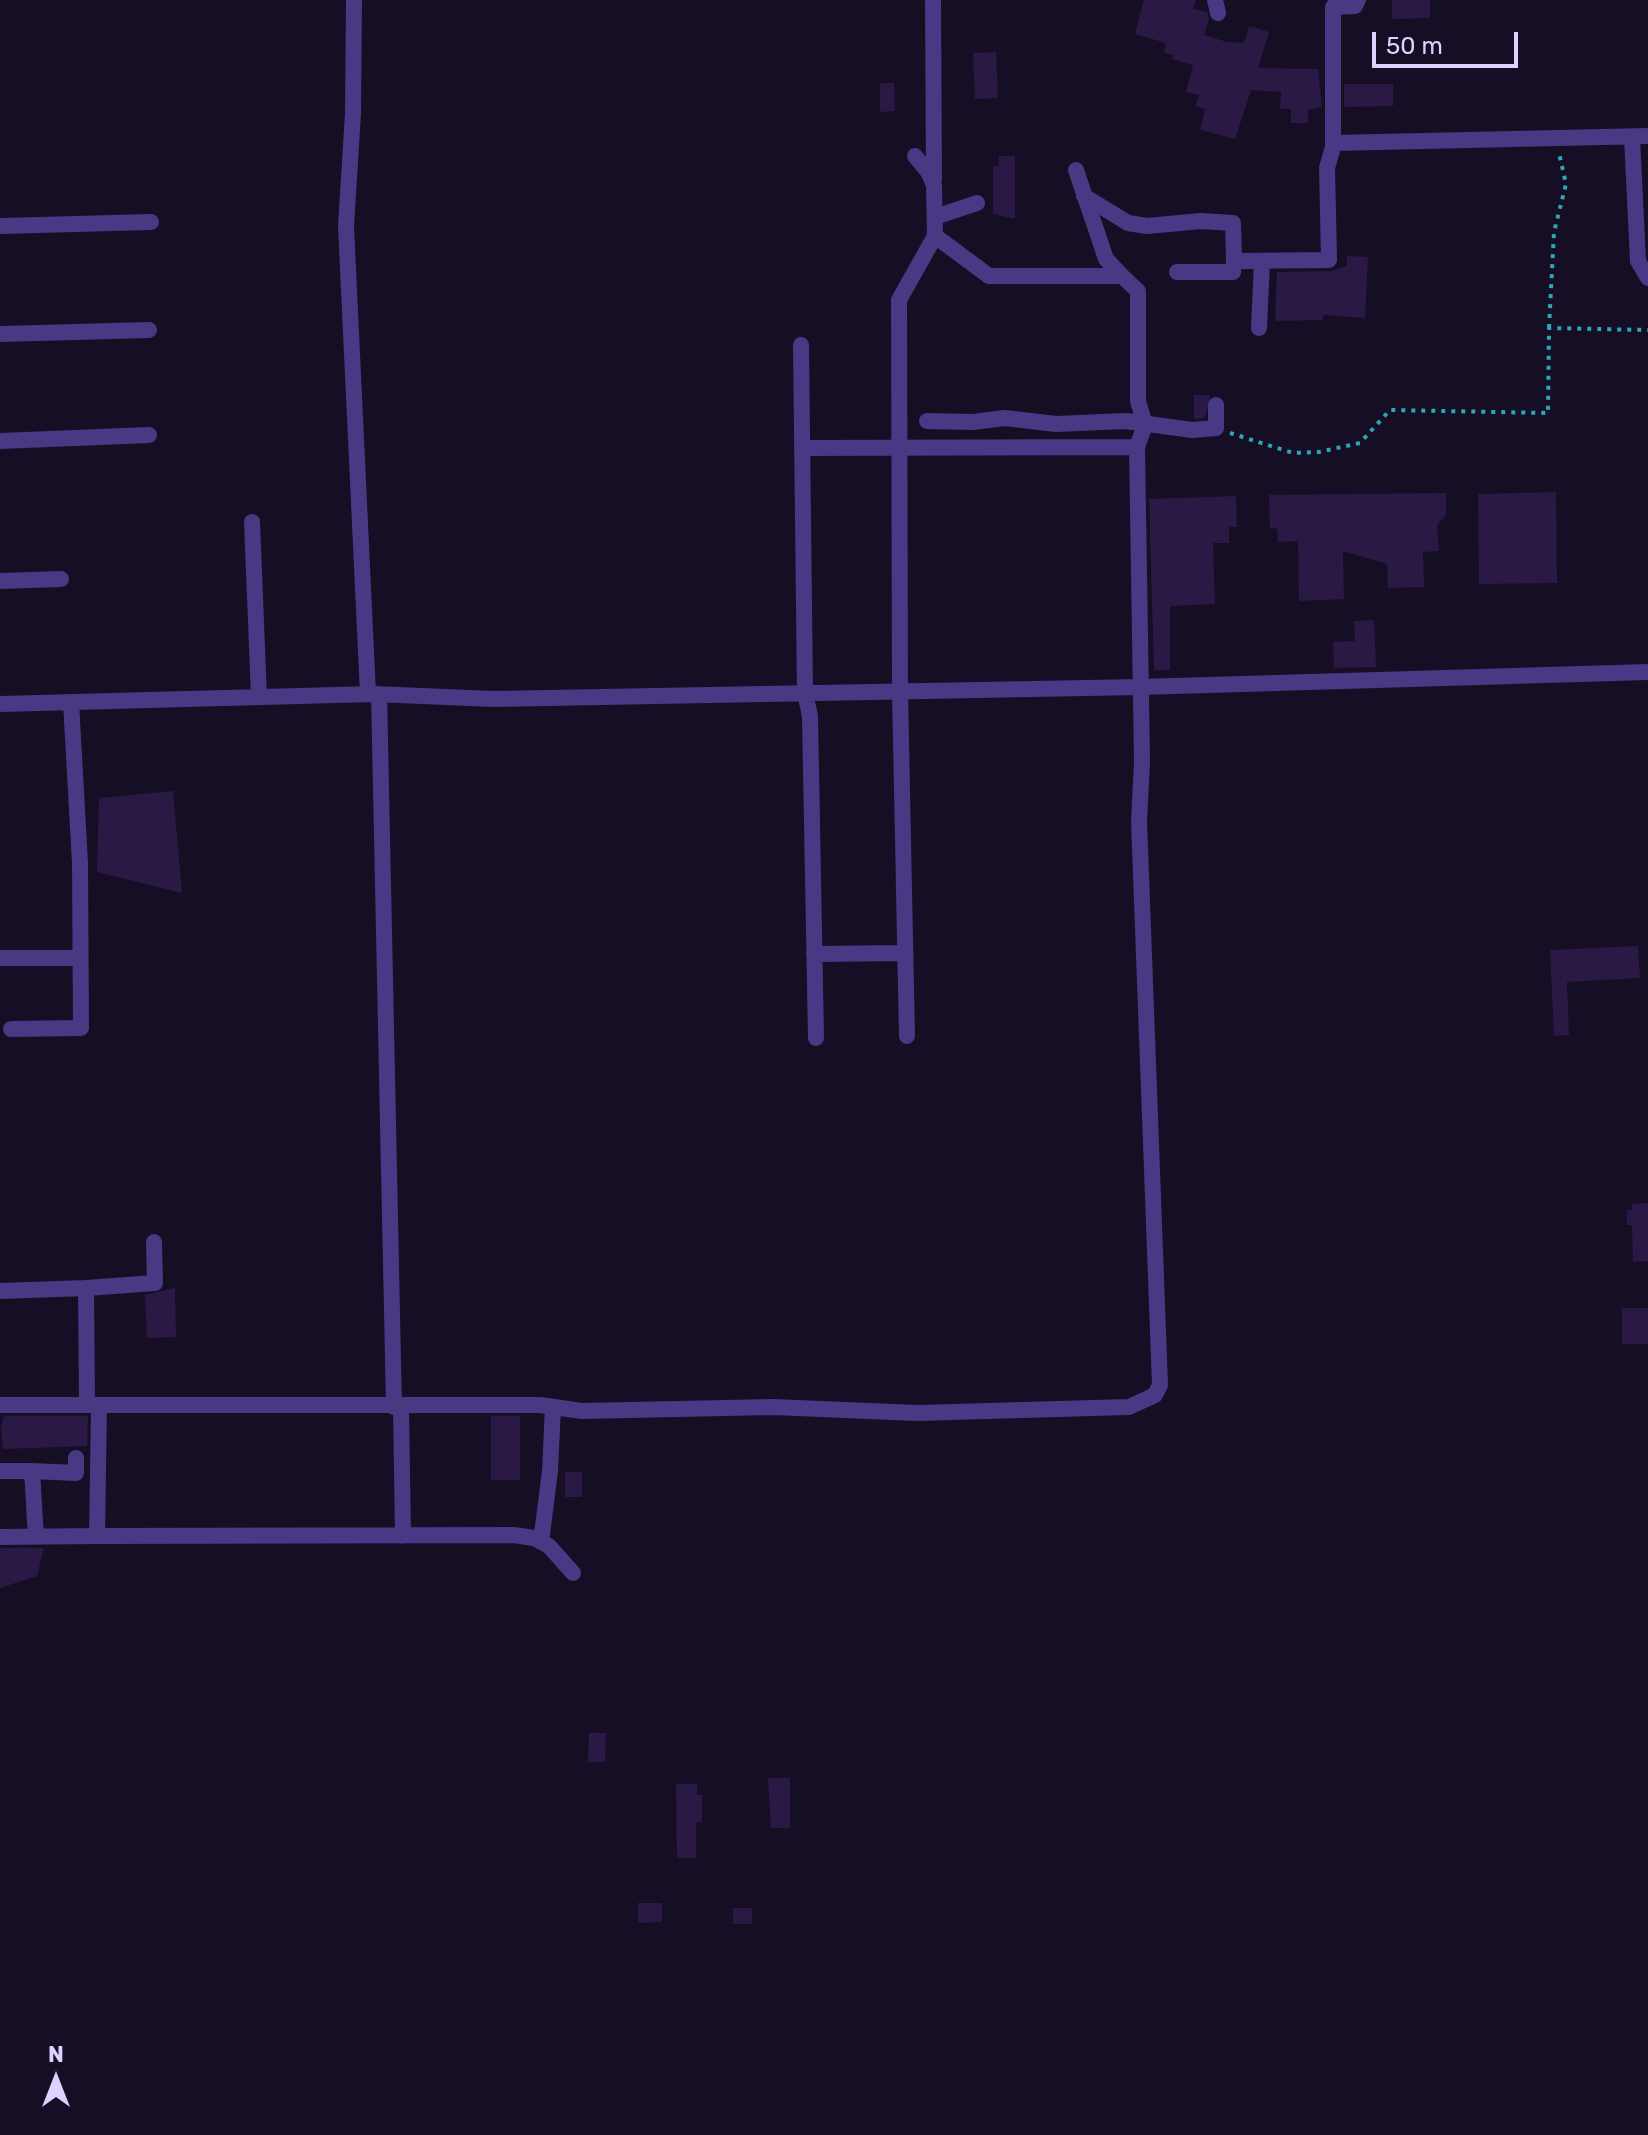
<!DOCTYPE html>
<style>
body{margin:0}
#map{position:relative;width:1648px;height:2135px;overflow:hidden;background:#160e24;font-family:Rubik,sans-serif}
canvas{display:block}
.north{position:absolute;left:16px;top:2039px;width:80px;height:80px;-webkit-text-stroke:6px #160e24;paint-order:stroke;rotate:0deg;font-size:22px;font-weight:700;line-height:32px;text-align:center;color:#dfd1ff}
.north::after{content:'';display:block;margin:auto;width:28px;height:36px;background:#dfd1ff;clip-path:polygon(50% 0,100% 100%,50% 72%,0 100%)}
.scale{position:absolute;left:1372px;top:32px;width:146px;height:36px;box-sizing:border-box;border:4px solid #dfd1ff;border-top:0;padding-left:10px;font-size:24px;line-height:28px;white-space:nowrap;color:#dfd1ff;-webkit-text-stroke:6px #160e24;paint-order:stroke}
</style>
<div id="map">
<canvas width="1648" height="2135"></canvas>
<div class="north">N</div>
<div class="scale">50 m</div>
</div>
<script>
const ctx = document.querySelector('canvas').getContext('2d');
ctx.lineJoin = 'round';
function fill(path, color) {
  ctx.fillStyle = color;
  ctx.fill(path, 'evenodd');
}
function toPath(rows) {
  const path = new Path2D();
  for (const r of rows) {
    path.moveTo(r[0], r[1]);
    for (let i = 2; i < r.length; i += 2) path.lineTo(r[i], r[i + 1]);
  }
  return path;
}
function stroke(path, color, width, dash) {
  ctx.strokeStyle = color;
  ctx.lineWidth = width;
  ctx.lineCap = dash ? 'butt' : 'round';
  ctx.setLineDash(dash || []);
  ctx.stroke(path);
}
fill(toPath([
 [1144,0,1196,0,1193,9,1207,12,1209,18,1204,35,1227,42,1244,43,1249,26,1269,32,1258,68,1318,69,1322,107,1308,110,1308,123,1291,123,1291,109,1280,109,1281,92,1251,90,1235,139,1200,130,1205,109,1196,106,1199,95,1186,92,1193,65,1172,59,1173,55,1164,52,1166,43,1135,34],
 [1392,0,1430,0,1430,18,1392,19],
 [996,52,998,98,975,99,973,53],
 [880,83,894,83,895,111,880,112],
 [1344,84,1393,84,1393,106,1344,107],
 [999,156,1015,156,1015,219,993,214,993,166,999,166],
 [1347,256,1368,257,1365,318,1323,315,1323,320,1275,321,1277,272,1330,271,1347,266],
 [1194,395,1210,395,1205,418,1194,419],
 [1556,492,1557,583,1479,584,1478,494],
 [1446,493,1446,515,1437,525,1439,551,1423,552,1424,587,1388,588,1387,564,1343,551,1344,599,1299,601,1298,541,1278,542,1277,528,1270,529,1269,495],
 [1236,496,1237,527,1229,527,1229,543,1213,543,1215,604,1170,606,1170,670,1154,670,1149,499],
 [1374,620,1376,667,1334,668,1333,642,1355,641,1354,621],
 [173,791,182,893,97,872,99,798],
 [1638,946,1640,978,1567,982,1569,1035,1554,1036,1550,950],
 [1648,1203,1648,1261,1633,1262,1632,1225,1627,1225,1627,1210,1632,1210,1632,1204],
 [175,1288,176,1337,147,1338,145,1295],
 [1622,1308,1648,1308,1648,1344,1622,1344],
 [4,1416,88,1416,87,1446,3,1449,1,1428],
 [491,1416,520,1416,520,1480,491,1480],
 [565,1472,582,1472,582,1497,565,1497],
 [0,1548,44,1548,37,1576,0,1588],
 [589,1733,606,1733,605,1762,588,1762],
 [768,1778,790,1778,790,1828,771,1828],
 [676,1784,697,1784,697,1795,702,1795,702,1822,696,1822,696,1858,677,1858],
 [638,1903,662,1903,662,1922,638,1923],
 [733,1908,752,1908,752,1924,733,1924]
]), '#2a1945');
stroke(toPath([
 [1549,328,1554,232,1566,184,1559,153],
 [1230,433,1293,453,1319,452,1360,443,1390,410,1548,413,1549,328,1648,330]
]), '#2ca7b8', 4, [4, 6]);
stroke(toPath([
 [354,0,353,113,346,226,368,694],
 [933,0,934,180],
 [1215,0,1218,13],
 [1632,137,1638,261,1648,278],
 [1333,143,1648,136],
 [1076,170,1106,259,1122,276],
 [1084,196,1128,223,1147,226,1201,221,1233,223,1234,261,1329,260,1327,168,1333,147,1333,7,1355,6,1358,0],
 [935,217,977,203],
 [0,226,151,222],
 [1177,272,1233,272,1234,261],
 [1259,328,1262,261],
 [0,334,149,330],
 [801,345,805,693,810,716,816,1038],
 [927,421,973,422,1005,418,1056,424,1126,421,1192,430,1216,428,1216,405],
 [0,441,149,435],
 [802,448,1137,447],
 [252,522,259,697],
 [0,581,61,579],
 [379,694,394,1407],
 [0,704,374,694,494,699,1140,687,1648,672],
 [814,954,905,953],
 [0,958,80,958],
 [11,1029,81,1028,80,863,71,702],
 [907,1036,900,692,899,300,935,236],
 [86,1288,155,1283,154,1242],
 [0,1291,86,1288,87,1405],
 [0,1405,540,1405,582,1411,773,1407,917,1413,1129,1407,1155,1395,1160,1385,1139,821,1142,762,1137,447,1145,425,1138,401,1138,291,1122,276,989,276,935,236,934,186,929,173,915,156],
 [99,1405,97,1536,514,1535,534,1538,549,1546,573,1573],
 [401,1407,403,1536],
 [0,1471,32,1471,36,1537],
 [32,1471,76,1473,76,1458],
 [0,1537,97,1536],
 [541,1542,550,1471,553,1407]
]), '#493884', 16);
</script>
